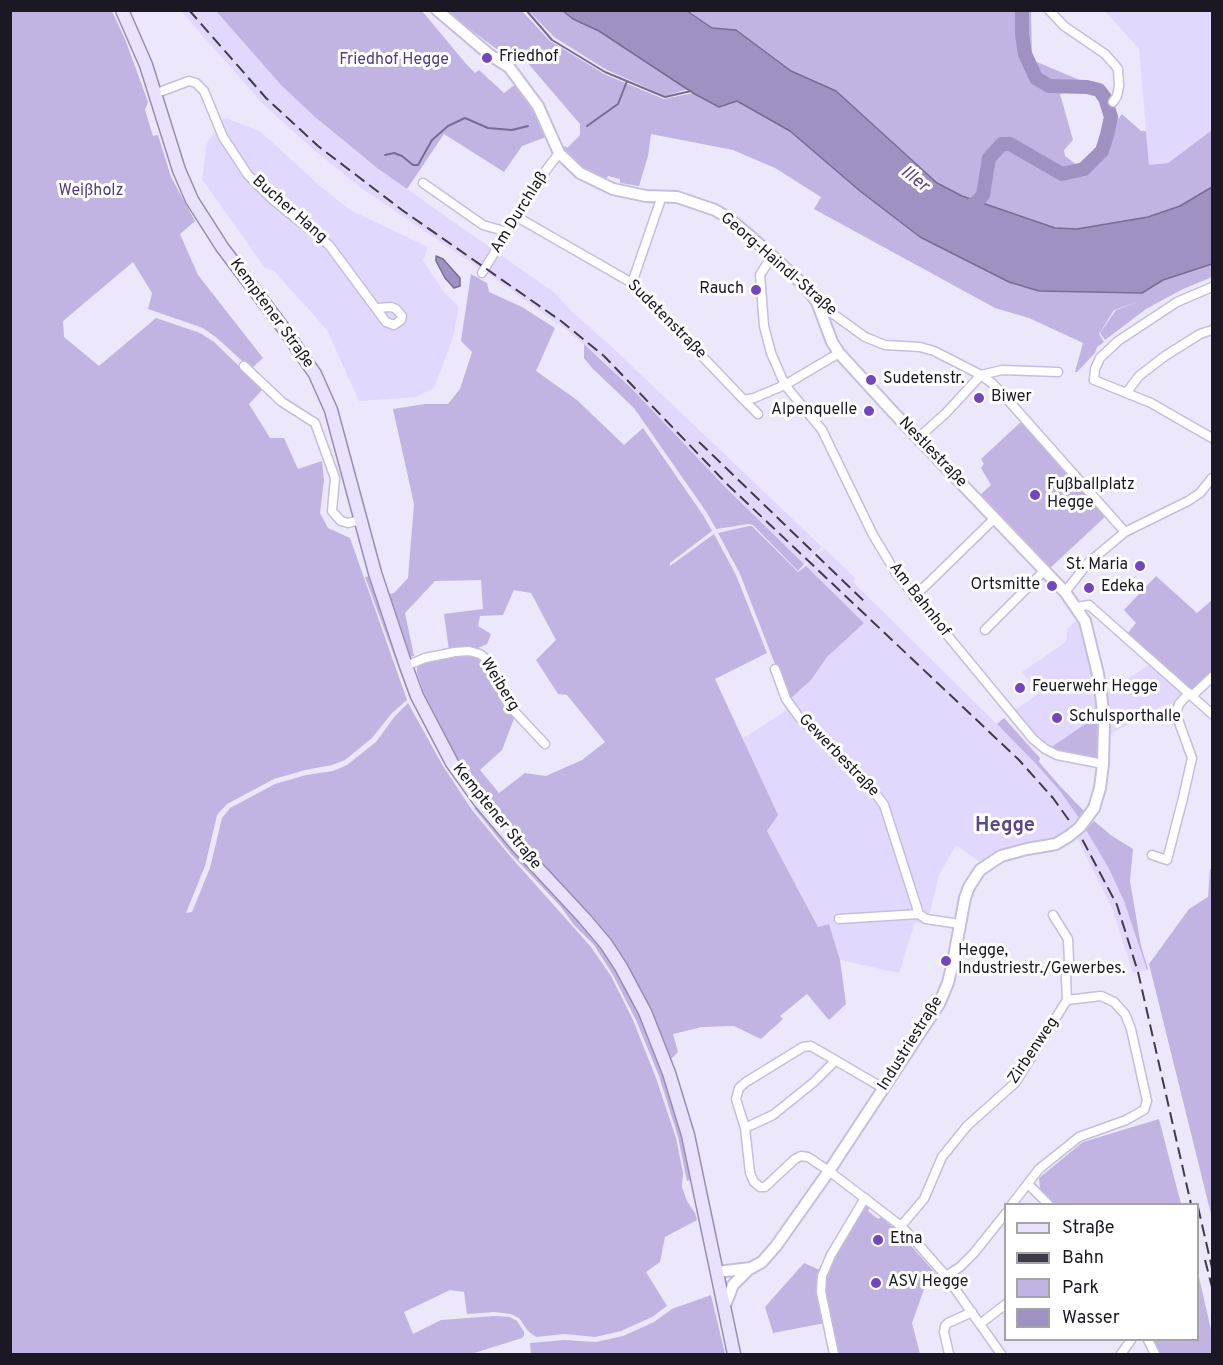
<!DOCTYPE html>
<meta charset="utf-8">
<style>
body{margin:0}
#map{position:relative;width:1223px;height:1365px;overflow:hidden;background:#ece7fa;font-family:Overpass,sans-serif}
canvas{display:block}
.frame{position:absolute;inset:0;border:12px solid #1b1823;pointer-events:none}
.legend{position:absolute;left:1004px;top:1203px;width:195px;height:138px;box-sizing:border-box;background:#fff;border:2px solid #a4a3a7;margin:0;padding:8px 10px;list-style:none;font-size:18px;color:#1b1823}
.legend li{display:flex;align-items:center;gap:12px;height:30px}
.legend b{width:30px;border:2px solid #a4a3a7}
</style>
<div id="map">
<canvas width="1223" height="1365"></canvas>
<div class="frame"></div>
<ul class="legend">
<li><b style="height:8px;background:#e9e1fe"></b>Straße</li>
<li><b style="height:8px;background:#3f3c48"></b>Bahn</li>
<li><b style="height:16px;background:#c1b4e3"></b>Park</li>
<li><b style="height:16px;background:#9f91c2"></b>Wasser</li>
</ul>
</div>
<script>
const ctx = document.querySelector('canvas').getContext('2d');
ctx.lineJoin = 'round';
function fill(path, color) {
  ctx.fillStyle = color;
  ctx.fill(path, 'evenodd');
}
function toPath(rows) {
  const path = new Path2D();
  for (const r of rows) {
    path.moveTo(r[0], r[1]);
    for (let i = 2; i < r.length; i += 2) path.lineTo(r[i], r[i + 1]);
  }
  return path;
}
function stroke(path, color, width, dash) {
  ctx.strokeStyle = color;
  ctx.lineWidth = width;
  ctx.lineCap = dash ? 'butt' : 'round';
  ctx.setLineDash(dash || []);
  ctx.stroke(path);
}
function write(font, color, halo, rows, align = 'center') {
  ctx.font = font + ' Overpass,sans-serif';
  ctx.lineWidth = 6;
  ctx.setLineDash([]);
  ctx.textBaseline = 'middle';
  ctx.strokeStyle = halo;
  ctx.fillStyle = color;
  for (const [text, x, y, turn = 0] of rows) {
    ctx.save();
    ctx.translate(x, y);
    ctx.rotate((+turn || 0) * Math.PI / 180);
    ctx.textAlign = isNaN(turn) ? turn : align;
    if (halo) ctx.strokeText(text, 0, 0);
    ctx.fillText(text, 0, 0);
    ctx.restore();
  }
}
fill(toPath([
 [181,11,216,11,281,85,331,131,377,168,555,293,570,310,613,348,822,547,804,564,726,488,602,359,558,323,557,325,550,318,494,278,361,188,314,150,264,105],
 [1105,11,1212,11,1212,130,1168,163,1149,165,1139,49],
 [226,118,261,132,320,186,350,210,428,247,423,261,444,292,459,307,452,341,434,388,416,397,359,401,327,330,274,271,265,268,202,179,207,143,215,131,213,122],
 [824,548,855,578,853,582,1026,753,1060,791,1079,818,1054,839,1041,844,1000,852,981,863,956,845,939,875,927,925,915,922,899,973,840,960,829,924,818,927,767,831,742,739,793,706,789,700,811,680,827,657,864,623,806,566],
 [1080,617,1091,651,1100,714,1050,748,1035,737,1014,711,1039,693,1022,672,1066,642,1067,629],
 [1151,663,1185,694,1176,703,1162,706,1107,736,1104,693,1112,690],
 [1086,830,1108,867,1124,901,1147,970,1133,973,1112,908,1077,838]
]), '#e2d8fe');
fill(toPath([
 [10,11,112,11,125,39,148,102,145,110,153,136,158,135,171,177,195,221,180,234,198,275,263,358,251,369,217,338,203,328,148,309,152,293,133,262,63,321,64,337,99,366,156,318,200,333,214,342,246,373,262,390,249,404,270,438,284,438,298,469,322,461,324,480,320,513,328,528,350,538,407,700,392,713,372,738,345,760,332,765,305,770,274,779,227,804,217,815,205,866,186,913,192,912,210,868,222,818,230,808,275,784,306,775,333,771,347,765,376,742,395,716,408,703,443,766,472,810,510,856,591,947,611,976,633,1020,656,1078,676,1138,683,1173,682,1187,687,1201,695,1213,697,1220,665,1237,660,1262,646,1272,667,1306,652,1317,621,1331,595,1337,564,1334,536,1337,528,1331,519,1318,511,1314,494,1312,467,1314,464,1292,450,1290,404,1312,413,1334,441,1320,494,1316,510,1317,517,1321,524,1332,524,1336,522,1338,471,1354,11,1354],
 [216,11,422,11,467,65,475,73,479,70,504,93,517,83,534,107,546,137,522,146,504,172,444,134,407,189,377,168,315,117,281,85],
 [445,11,522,11,550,41,606,75,664,99,693,93,719,107,737,101,790,131,920,237,1009,282,1039,291,1142,293,1163,280,1212,264,1212,277,1183,289,1146,309,1105,340,1100,333,1116,310,1140,301,1114,310,1099,334,1104,342,1097,347,1095,353,1077,372,1075,372,1083,343,1029,318,995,308,814,209,821,197,775,168,733,150,651,134,648,156,639,186,620,183,620,179,608,176,605,182,582,172,561,152,565,146,567,148,580,135,580,124,526,61,509,58],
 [529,11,563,11,573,19,599,31,688,89,665,96,605,69,554,37],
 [687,11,1031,11,1032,60,1094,86,1060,94,1073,140,1064,150,1065,156,1077,165,1095,149,1122,114,1141,131,1146,131,1149,165,1168,163,1212,130,1212,187,1180,206,1148,217,1077,229,1055,228,1019,217,962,196,937,183,836,91,791,71,736,30,712,28],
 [471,274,487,283,489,292,522,307,555,328,536,371,577,400,624,445,643,428,703,515,712,531,670,563,670,566,714,534,736,575,767,653,715,679,778,815,767,831,818,927,829,924,840,960,846,1004,829,1020,807,994,780,1016,783,1019,761,1039,734,1026,702,1027,673,1034,678,1052,668,1062,641,997,468,779,424,693,417,673,417,666,426,661,456,655,469,654,479,656,515,716,502,750,480,770,499,793,525,773,546,776,582,760,605,742,567,695,558,694,536,660,556,640,531,593,514,590,503,615,480,616,478,626,491,634,487,644,478,648,449,650,444,614,483,609,481,580,435,581,405,613,414,656,409,657,389,594,394,593,408,578,414,504,393,409,425,404,448,404,460,389,472,352,461,341],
 [584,344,632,389,726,488,804,564,798,571,753,525,749,524,716,529,707,513,634,408,592,368,584,358],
 [1023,420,1107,515,1047,571,979,496,991,485,981,468,984,464,981,459],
 [749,526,752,526,798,572,806,566,864,623,827,657,811,680,789,700,740,574,718,533],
 [370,576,413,697,410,699,365,577],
 [1156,576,1197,613,1212,600,1212,674,1193,692,1127,634,1136,623,1124,610],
 [1100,714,1100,762,1058,752,1050,748],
 [1004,718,1040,758,1039,762,1059,785,1084,811,1079,818,1060,791,1036,764,997,724],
 [478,806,602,946,617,970,640,1015,664,1075,683,1137,690,1180,687,1181,678,1137,659,1076,636,1020,613,975,594,945,574,925,561,907,511,854,474,808],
 [1094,821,1112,836,1133,849,1130,881,1141,946,1148,969,1147,970,1124,901,1108,867,1086,830],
 [1210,869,1212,869,1212,1218,1149,964,1189,909,1208,897],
 [1159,1119,1181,1204,1055,1204,1040,1189,1039,1178,1083,1142],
 [865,1203,870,1207,868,1211,878,1219,881,1217,897,1230,936,1274,924,1289,912,1323,920,1354,836,1354,823,1292,828,1263],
 [804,1263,822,1271,825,1323,773,1333,765,1307],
 [1198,1273,1212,1334,1212,1354,1160,1354,1153,1340,1198,1340],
 [711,1295,725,1354,531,1354,530,1343,564,1340,596,1342,623,1336,654,1322,672,1309]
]), '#c1b4e3');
const water = toPath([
 [563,11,687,11,712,28,736,30,791,71,836,91,937,183,962,196,1055,228,1077,229,1148,217,1180,206,1212,187,1212,264,1163,280,1142,293,1039,291,1009,282,920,237,860,191,790,131,737,101,719,107,693,93,599,31,573,19,563,11],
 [436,256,443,259,460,278,460,286,454,288,445,278,436,261,436,256]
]);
fill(water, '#9f91c2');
stroke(water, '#776d92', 1.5);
stroke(toPath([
 [526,10,552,40,605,72,665,97,691,91],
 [587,126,618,104,627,81],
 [385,155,394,153,402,156,413,165,418,165,432,140,448,126,465,118,488,128,512,130,528,126]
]), '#776d92', 2);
stroke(toPath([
 [962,210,977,202,983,195,989,158,1002,144,1010,144,1062,174,1084,169,1102,151,1107,135,1111,117,1105,98,1099,90,1087,87,1049,86,1036,78,1025,54,1022,34,1022,10]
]), '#9f91c2', 14);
const minor = toPath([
 [1049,10,1064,26,1105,54,1114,64,1118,69,1119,86,1117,96,1113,102],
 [154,94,189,81,196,83,204,91,223,137,248,175,273,200,329,245,386,322,394,325,401,320,402,316,396,309,391,307,378,308],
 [423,183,483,225,507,232],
 [517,217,632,283,744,400,754,398,785,385,839,353],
 [772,256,760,275,764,326,771,353,785,385,822,430,873,535,896,573,1033,739,1045,749,1057,755,1103,764],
 [482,273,538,181,559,153],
 [632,283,662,196],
 [1212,287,1177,302,1118,341,1100,358,1095,369,1094,380,1151,403,1212,438],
 [818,303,865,337,885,345,920,347,934,351,981,375,993,384,1007,399,1125,532],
 [244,366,282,402,315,423,335,478,332,511,341,521,348,523,360,520],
 [1127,392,1139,376,1165,356,1200,334,1212,330],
 [744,400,758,414],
 [918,438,946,413,981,375,1002,370,1058,372],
 [1065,592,1088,563,1125,532,1188,501,1200,493,1212,478],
 [914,597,995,518],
 [1077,607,1089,605,1212,714],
 [985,630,1044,571],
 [406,666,425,658,455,652,469,651,480,654,485,658,506,700,515,712,545,744],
 [775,669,786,699,799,717,866,781,884,805,919,914,926,919,960,924],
 [1192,696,1212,677],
 [1152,855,1167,860,1183,798,1192,758,1176,714,1179,704,1189,693],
 [839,919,919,914],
 [883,1088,811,1046,803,1047,746,1082,739,1088,736,1099,745,1128,750,1173,754,1182,760,1187,765,1187,795,1159,801,1156,808,1157,829,1171,901,1226,917,1243,946,1276,1001,1354],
 [745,1128,773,1115,814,1082,835,1061],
 [1028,1184,1048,1204],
 [1012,1204,1039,1169,1079,1137,1126,1120,1144,1110,1147,1101,1131,1029,1125,1014,1114,1002,1101,996,1067,1000],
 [901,1226,924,1199,942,1157,967,1126,1015,1083,1067,1000,1066,978,1069,961,1068,939,1053,915],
 [946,1276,960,1267,974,1253,1006,1213],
 [980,1324,1006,1304],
 [1148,1340,1155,1354],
 [834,1354,821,1292,822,1276,831,1255,865,1198],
 [949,1354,944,1332,945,1326,948,1323,972,1312],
 [1121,1354,1131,1340]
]);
const tertiary = toPath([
 [437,10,490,55,509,67,538,106,559,153,580,173,613,189,646,196,677,197,715,210,727,217,750,236,806,287,817,302,832,342,839,353,893,412,1065,592,1085,621,1098,674,1101,694,1104,723,1103,764,1100,788,1094,808],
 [717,1272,751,1268,762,1262,776,1246,829,1171,939,1004,948,983,953,962,965,898,969,887,980,870,1001,856,1027,849,1056,844,1069,836],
 [724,1308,733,1285,748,1270]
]);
const primary = toPath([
 [122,10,146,65,179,170,192,200,222,247,284,329,315,374,331,410,375,573,406,666,417,696,452,763,480,802,518,847,584,918,606,944,621,967,645,1012,669,1073,688,1135,734,1354]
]);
stroke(minor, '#c5bedc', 11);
stroke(tertiary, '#c5bedc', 14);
stroke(primary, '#978eb1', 15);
stroke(minor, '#fff', 8);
stroke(tertiary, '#fff', 10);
stroke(primary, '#e9e1fe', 12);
stroke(toPath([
 [189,10,266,98,318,146,402,210,561,321,604,356,728,485,1019,760,1053,798,1081,837,1117,905,1138,972,1191,1204],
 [699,442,866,603],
 [1198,1207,1212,1268],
 [1205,1260,1212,1287]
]), '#3f3c48', 2, [12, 6]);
const tertiaryBridge = toPath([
 [1069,836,1080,827,1094,808]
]);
stroke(tertiaryBridge, '#c5bedc', 14, []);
stroke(tertiaryBridge, '#fff', 10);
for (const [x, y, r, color] of [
 [487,58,6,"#7446be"],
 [756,290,6,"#7446be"],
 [871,380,6,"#7446be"],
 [979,398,6,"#7446be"],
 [869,411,6,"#7446be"],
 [1035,495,6,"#7446be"],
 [1140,566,6,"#7446be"],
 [1052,586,6,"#7446be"],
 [1089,588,6,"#7446be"],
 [1020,688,6,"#7446be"],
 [1057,718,6,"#7446be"],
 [946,961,6,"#7446be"],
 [878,1240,6,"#7446be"],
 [876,1283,6,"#7446be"]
]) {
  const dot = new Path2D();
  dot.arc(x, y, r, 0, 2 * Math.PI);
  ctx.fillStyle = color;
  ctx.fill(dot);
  stroke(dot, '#fff', 2);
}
write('16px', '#1b1823', '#fff', [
 ["Friedhof",499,58],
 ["Rauch",744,290,"right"],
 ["Sudetenstr.",883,380],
 ["Biwer",991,398],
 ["Alpenquelle",857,411,"right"],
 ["Fußballplatz",1047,486],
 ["Hegge",1047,504],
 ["St. Maria",1128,566,"right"],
 ["Ortsmitte",1040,586,"right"],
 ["Edeka",1101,588],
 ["Feuerwehr Hegge",1032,688],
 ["Schulsporthalle",1069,718],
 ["Hegge,",958,952],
 ["Industriestr./Gewerbes.",958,970],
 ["Etna",890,1240],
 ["ASV Hegge",888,1283]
], 'left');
write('16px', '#513c7b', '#fff', [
 ["Friedhof Hegge",394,61],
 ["Weißholz",91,192]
]);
write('16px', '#1b1823', '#fff', [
 ["Bucher Hang",289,210,41],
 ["Am Durchlaß",520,213,-58],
 ["Georg-Haindl-Straße",778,265,41],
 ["Kemptener Straße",271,314,54],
 ["Sudetenstraße",666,320,45],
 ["Nestlestraße",932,453,46],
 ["Am Bahnhof",919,600,52],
 ["Weiberg",499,685,58],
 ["Gewerbestraße",838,756,46],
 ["Kemptener Straße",496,817,51],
 ["Industriestraße",911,1044,-58],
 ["Zirbenweg",1034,1051,-56]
]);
write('italic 18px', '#584382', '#fff', [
 ["Iller",914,180,38]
]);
write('bold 20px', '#5c4885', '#fff', [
 ["Hegge",1005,827]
]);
</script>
